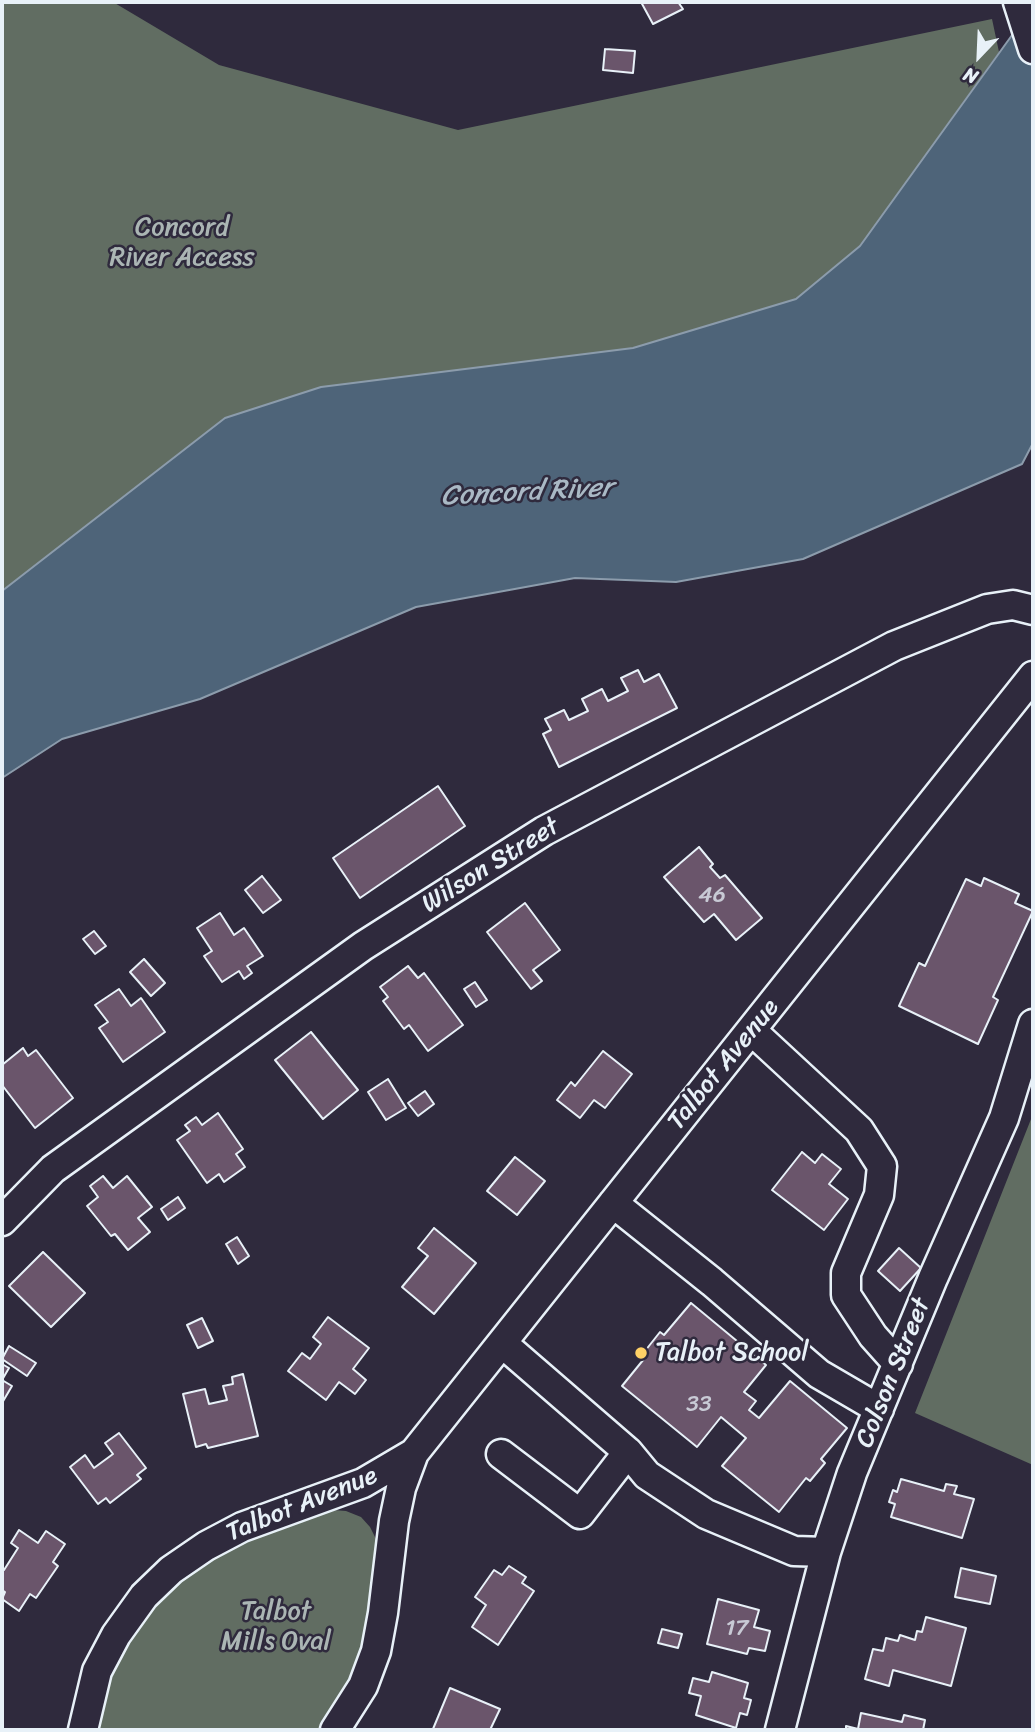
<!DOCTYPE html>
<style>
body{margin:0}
#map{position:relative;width:1035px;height:1732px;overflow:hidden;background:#2f2a3d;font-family:Sriracha,sans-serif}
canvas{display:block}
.frame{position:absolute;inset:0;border:4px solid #e8f1f8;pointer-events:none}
.north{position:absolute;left:944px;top:21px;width:70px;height:70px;-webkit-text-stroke:5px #2f2a3d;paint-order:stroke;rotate:203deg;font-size:19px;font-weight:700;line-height:28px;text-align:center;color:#e8f1f8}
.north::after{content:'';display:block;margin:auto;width:24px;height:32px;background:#e8f1f8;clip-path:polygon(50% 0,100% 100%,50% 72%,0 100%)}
</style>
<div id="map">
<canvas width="1035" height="1732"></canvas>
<div class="frame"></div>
<div class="north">N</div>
</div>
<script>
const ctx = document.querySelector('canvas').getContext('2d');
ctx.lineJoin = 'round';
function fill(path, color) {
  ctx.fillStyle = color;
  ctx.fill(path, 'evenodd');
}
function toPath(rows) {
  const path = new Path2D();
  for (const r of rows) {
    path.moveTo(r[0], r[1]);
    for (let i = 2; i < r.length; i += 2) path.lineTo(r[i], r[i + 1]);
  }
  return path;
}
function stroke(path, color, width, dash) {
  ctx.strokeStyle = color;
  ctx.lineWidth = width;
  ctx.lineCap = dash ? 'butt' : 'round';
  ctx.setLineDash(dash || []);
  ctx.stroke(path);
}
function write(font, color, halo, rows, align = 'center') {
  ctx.font = font + ' Sriracha,sans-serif';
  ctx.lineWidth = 5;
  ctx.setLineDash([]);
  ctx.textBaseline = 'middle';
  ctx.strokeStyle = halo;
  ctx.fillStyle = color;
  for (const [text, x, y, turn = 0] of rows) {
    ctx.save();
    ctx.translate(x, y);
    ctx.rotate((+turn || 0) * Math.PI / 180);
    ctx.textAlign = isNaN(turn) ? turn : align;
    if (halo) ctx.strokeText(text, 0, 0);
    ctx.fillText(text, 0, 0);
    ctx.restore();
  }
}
fill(toPath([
 [2,2,113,2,219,65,458,130,992,19,999,52,860,246,796,299,633,348,321,387,225,418,2,591],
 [1033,1114,1033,1465,915,1413],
 [321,1509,346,1511,361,1517,370,1527,378,1543,383,1613,335,1730,83,1730,86,1710,171,1570]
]), '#616d62');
const water = toPath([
 [1033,6,1033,443,1022,464,803,559,676,582,575,578,416,607,200,699,62,739,2,778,2,591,225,418,321,387,633,348,796,299,860,246,1033,6]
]);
fill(water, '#4e6479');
stroke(water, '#8c9cac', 2);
const building = toPath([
 [641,2,678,2,683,9,653,24,641,2],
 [605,49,635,51,633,73,603,70,605,49],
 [638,670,644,682,659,674,677,708,559,767,543,734,551,730,545,719,564,710,569,720,588,711,582,699,602,689,608,701,628,691,621,678,638,670],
 [438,786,465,826,360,898,333,858,438,786],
 [699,847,713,864,710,867,720,878,725,875,762,918,736,940,714,914,704,922,664,877,699,847],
 [262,876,281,900,263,913,245,890,262,876],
 [984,878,1019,894,1015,903,1033,911,993,997,998,1000,978,1044,899,1006,919,963,925,966,966,879,981,886,984,878],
 [525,903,560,950,533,970,542,981,531,989,487,932,525,903],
 [220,913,234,935,244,928,263,956,247,966,252,973,244,979,239,971,222,982,204,956,212,951,197,928,220,913],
 [94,931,106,946,95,954,83,939,94,931],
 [144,959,165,983,151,996,130,972,144,959],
 [408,966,418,978,424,973,463,1025,428,1051,409,1025,404,1029,383,1001,388,997,380,987,408,966],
 [475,982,487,1000,476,1007,464,989,475,982],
 [119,989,131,1006,141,998,165,1032,123,1062,99,1028,108,1022,95,1005,119,989],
 [311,1032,358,1090,323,1119,275,1060,311,1032],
 [23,1048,28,1056,36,1050,73,1098,35,1128,2,1085,2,1065,23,1048],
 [603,1051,632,1074,605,1108,594,1100,580,1118,557,1100,571,1082,575,1086,603,1051],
 [388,1079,406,1108,386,1120,368,1092,388,1079],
 [425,1091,434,1104,418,1116,408,1103,425,1091],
 [218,1113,243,1149,236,1154,245,1167,224,1182,219,1174,207,1183,177,1140,190,1131,185,1125,196,1117,202,1125,218,1113],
 [802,1152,815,1163,822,1154,841,1169,829,1184,848,1199,824,1230,772,1190,802,1152],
 [515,1157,545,1181,517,1215,487,1191,515,1157],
 [103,1176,113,1188,127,1176,152,1207,138,1218,150,1232,128,1250,115,1234,111,1236,87,1206,98,1197,90,1186,103,1176],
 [178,1197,185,1208,168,1220,161,1209,178,1197],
 [434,1228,476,1263,434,1314,402,1287,428,1256,418,1248,434,1228],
 [237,1237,249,1256,238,1264,226,1244,237,1237],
 [899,1248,921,1268,900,1291,878,1271,899,1248],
 [43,1252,85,1293,51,1327,9,1286,43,1252],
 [691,1303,766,1365,744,1392,756,1401,749,1410,759,1418,790,1381,847,1428,821,1459,825,1463,810,1481,806,1478,779,1512,722,1466,746,1438,721,1417,697,1447,622,1386,648,1354,645,1351,660,1332,664,1335,691,1303],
 [328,1317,369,1348,353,1369,366,1380,355,1394,339,1382,326,1400,288,1371,302,1353,310,1359,321,1344,313,1337,328,1317],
 [202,1318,213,1341,198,1348,187,1325,202,1318],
 [9,1346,36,1363,27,1376,2,1359,9,1346],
 [2,1364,9,1368,2,1380,12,1386,2,1403,2,1364],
 [243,1374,258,1436,208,1448,206,1444,196,1447,183,1394,205,1389,209,1404,227,1400,223,1386,233,1384,232,1377,243,1374],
 [119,1433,146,1468,137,1475,141,1479,110,1503,106,1498,98,1504,70,1467,85,1455,94,1468,113,1454,105,1443,119,1433],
 [901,1479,944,1491,946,1484,957,1486,954,1494,974,1499,962,1538,891,1517,895,1504,889,1502,893,1490,897,1492,901,1479],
 [19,1530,38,1543,46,1531,65,1544,53,1562,58,1566,36,1598,30,1594,19,1611,2,1599,5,1592,2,1590,2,1568,4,1570,18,1548,11,1543,19,1530],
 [509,1566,526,1577,522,1583,534,1591,498,1645,472,1627,486,1605,475,1597,494,1570,502,1575,509,1566],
 [961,1568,996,1576,990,1604,955,1597,961,1568],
 [718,1599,759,1610,754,1627,770,1631,765,1651,749,1648,747,1654,707,1644,718,1599],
 [926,1617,966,1628,951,1686,893,1670,889,1686,865,1679,873,1649,883,1651,886,1638,898,1641,900,1635,915,1640,917,1631,922,1632,926,1617],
 [662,1629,682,1634,678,1648,658,1643,662,1629],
 [712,1672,748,1683,744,1698,751,1700,747,1715,740,1713,736,1728,696,1715,701,1696,689,1693,693,1678,709,1682,712,1672],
 [450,1688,500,1709,490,1730,433,1729,450,1688],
 [861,1713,902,1722,904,1715,925,1720,923,1730,846,1730,846,1726,858,1729,861,1713]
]);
fill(building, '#6a556b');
stroke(building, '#e8f1f8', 2);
const minor = toPath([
 [1018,2,1033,49],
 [751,1030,859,1130,882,1166,879,1195,846,1273,846,1295,873,1336,898,1364],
 [613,1203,712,1282,819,1374,879,1409],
 [2,1221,53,1169,363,946,544,831,894,646,987,609,1013,605,1033,610],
 [628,1452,647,1475,706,1514,794,1551,826,1552],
 [501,1454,580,1514,628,1452,502,1343],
 [83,1730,97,1671,116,1635,144,1596,171,1570,206,1546,242,1527,363,1483,414,1453],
 [335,1730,363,1686,376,1651,383,1613,394,1521,401,1488,414,1453,1033,676],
 [780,1730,826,1552,852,1473,933,1278,1004,1118,1033,1024]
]);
stroke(minor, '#e8f1f8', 33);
stroke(minor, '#2f2a3d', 28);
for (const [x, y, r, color] of [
 [641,1353,7,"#ffd166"]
]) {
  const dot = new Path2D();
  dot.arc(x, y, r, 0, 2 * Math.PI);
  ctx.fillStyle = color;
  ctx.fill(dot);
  stroke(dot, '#2f2a3d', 2.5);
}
write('23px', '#c8cad5', null, [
 ["46",712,896],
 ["33",699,1405],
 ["17",737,1629]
]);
write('26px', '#abb6b4', '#2f2a3d', [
 ["Concord",182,228],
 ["River Access",182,258],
 ["Talbot",276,1612],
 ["Mills Oval",276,1642]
]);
write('26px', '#e8f1f8', '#2f2a3d', [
 ["Wilson Street",491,866,-32],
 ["Talbot Avenue",724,1065,-51],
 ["Colson Street",894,1373,-68],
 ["Talbot Avenue",302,1505,-22]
]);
write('26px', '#e8f1f8', '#2f2a3d', [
 ["Talbot School",655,1353]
], 'left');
write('italic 28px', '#aab9c5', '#2f2a3d', [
 ["Concord River",527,493,-3]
]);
</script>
